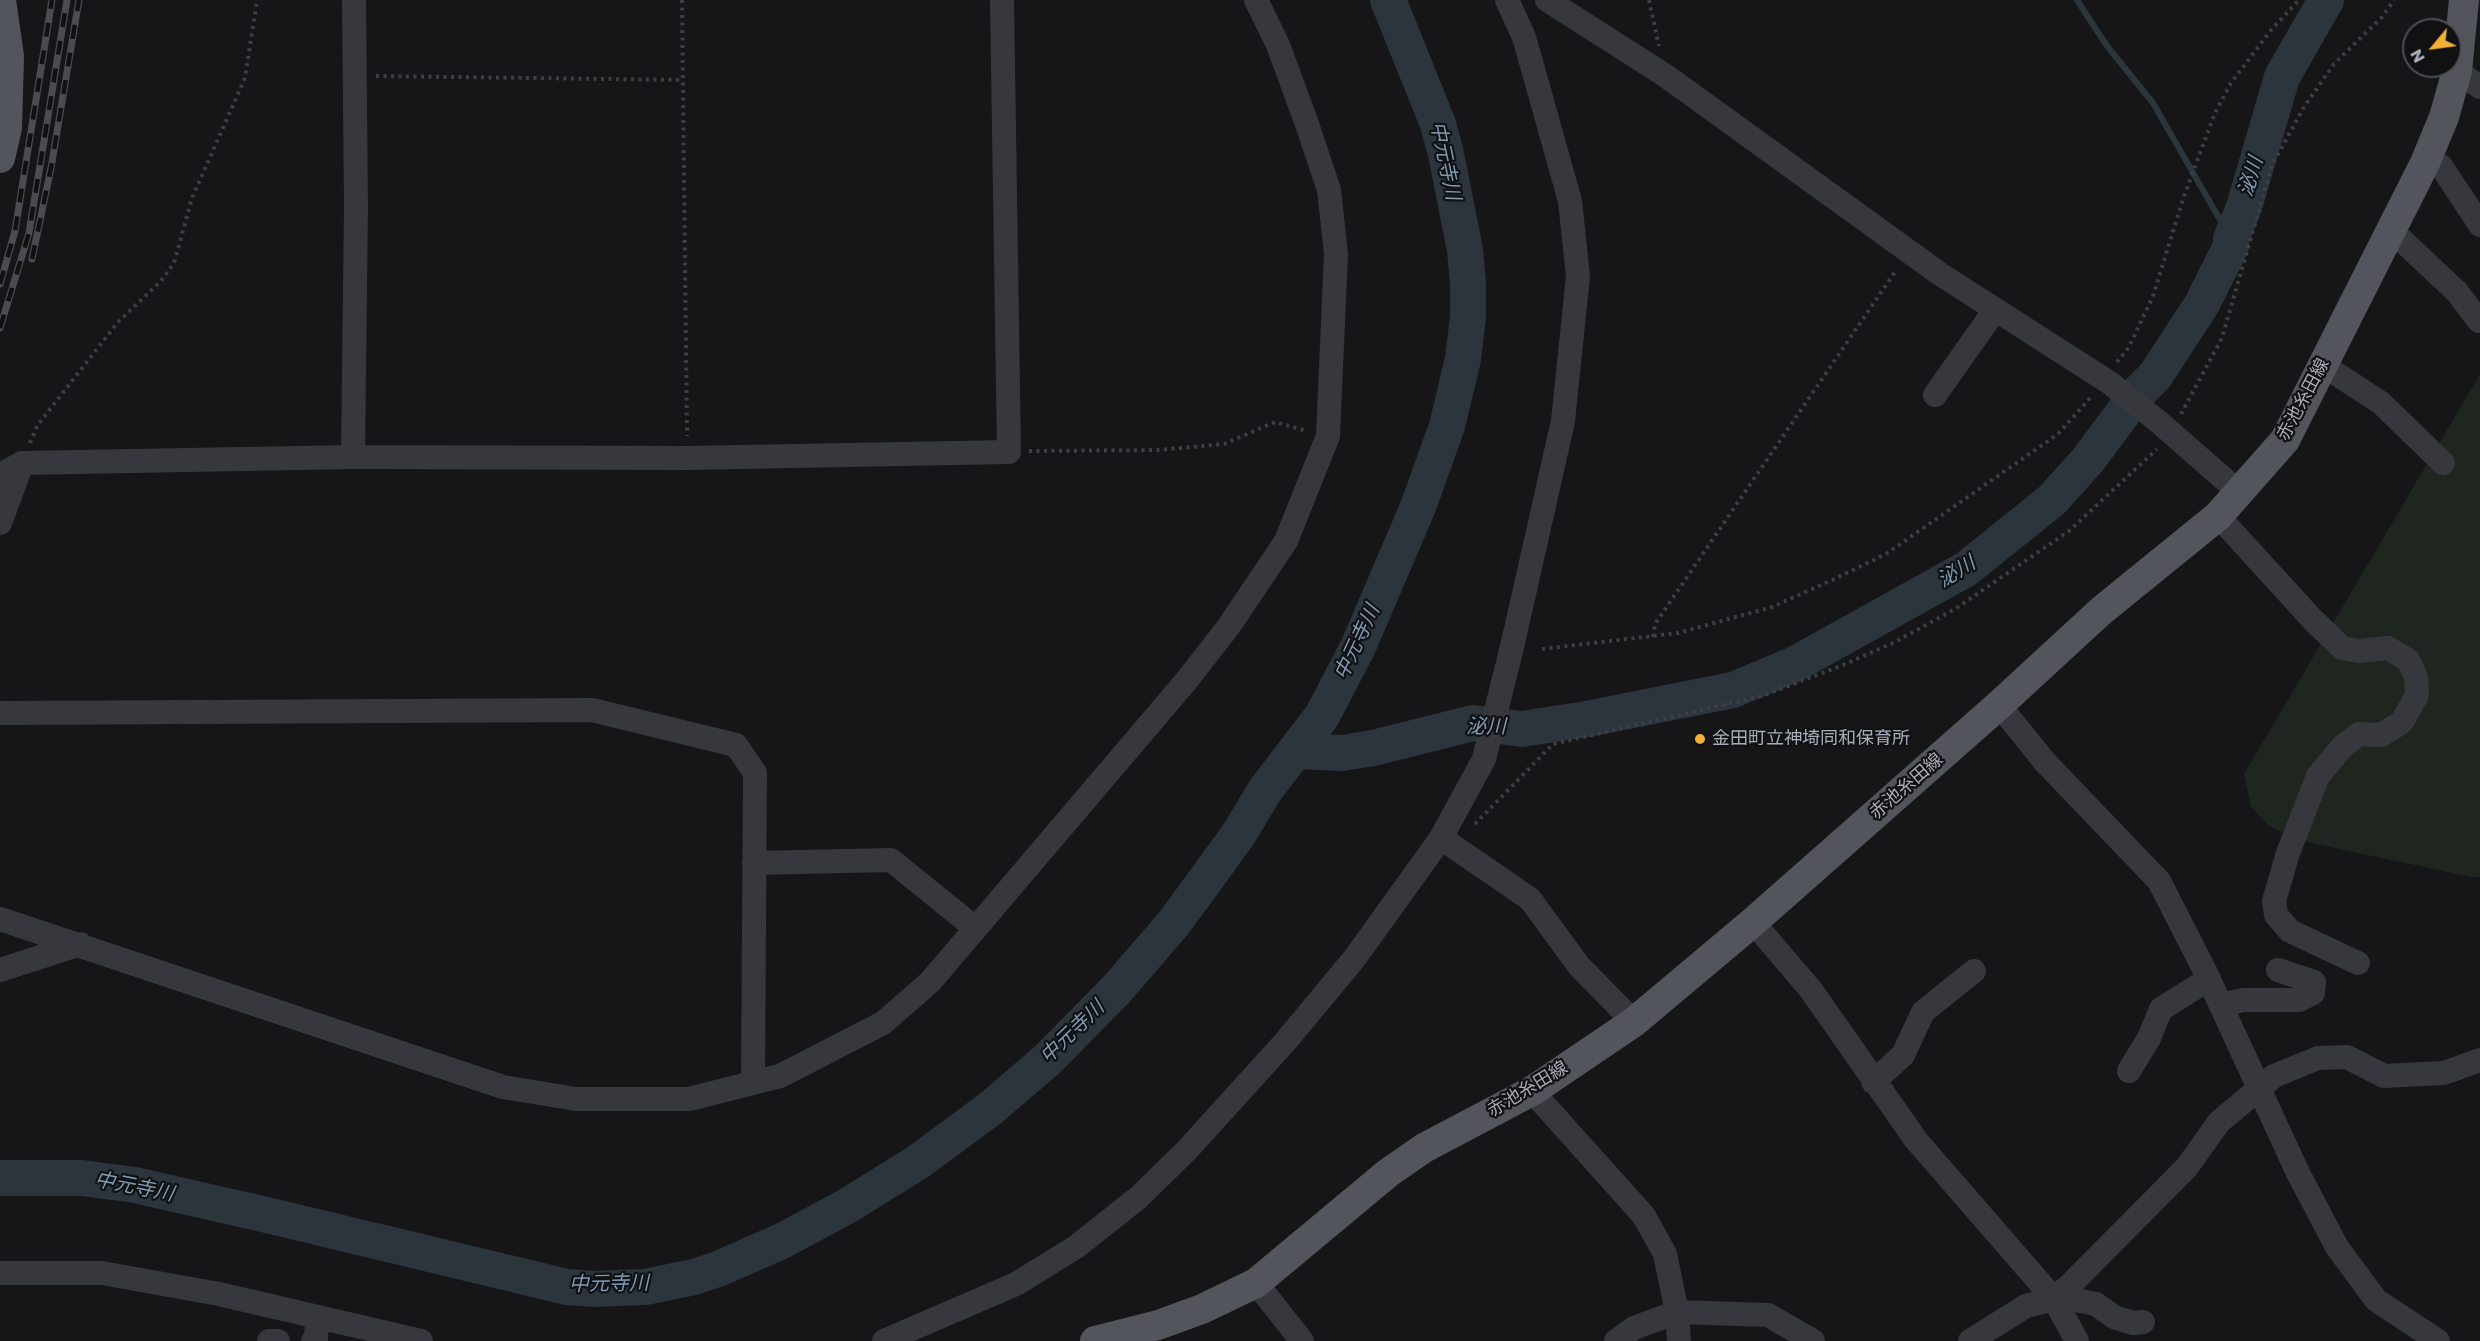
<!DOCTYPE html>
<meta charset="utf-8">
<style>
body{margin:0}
#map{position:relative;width:2480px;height:1341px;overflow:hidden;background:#161618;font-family:Poppins,sans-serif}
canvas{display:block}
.north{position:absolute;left:2402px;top:18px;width:60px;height:60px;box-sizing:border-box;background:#111113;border:2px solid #4d4f55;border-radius:50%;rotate:241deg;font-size:16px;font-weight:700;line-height:24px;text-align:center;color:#a8adb8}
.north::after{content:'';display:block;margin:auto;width:21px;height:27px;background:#f2b134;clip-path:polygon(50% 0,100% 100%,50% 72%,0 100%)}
</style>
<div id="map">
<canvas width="2480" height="1341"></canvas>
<div class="north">N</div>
</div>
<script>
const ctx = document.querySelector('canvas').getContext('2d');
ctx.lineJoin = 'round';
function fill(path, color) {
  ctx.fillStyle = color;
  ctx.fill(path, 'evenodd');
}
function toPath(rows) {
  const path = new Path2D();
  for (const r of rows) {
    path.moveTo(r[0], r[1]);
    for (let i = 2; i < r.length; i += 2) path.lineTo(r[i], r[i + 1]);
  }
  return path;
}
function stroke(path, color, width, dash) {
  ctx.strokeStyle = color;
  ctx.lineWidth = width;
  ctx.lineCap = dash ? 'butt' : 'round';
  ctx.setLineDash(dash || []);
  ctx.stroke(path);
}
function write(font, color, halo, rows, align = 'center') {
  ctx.font = font + ' Poppins,"Noto Sans JP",sans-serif';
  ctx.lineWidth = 4.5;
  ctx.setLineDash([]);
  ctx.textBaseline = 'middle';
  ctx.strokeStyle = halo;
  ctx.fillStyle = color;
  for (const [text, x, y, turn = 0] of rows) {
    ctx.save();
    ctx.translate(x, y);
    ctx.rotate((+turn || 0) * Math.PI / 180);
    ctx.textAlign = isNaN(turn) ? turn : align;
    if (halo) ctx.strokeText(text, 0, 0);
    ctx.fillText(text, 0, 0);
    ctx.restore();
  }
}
fill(toPath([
 [2480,374,2480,877,2471,877,2297,840,2269,826,2251,807,2244,774]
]), '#1e261f');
stroke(toPath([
 [2077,0,2107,46,2153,103,2231,239]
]), '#2c353c', 6);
stroke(toPath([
 [1296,751,1342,753,1373,748,1473,723,1522,729,1587,719,1733,690,1795,664,1966,569,2052,500,2088,460,2137,394,2155,376,2202,304,2231,246,2231,239,2244,207,2282,77,2326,0],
 [0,1178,82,1178,135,1185,271,1216,567,1287,594,1289,645,1287,694,1277,718,1269,782,1241,847,1206,918,1162,991,1108,1048,1059,1116,990,1173,924,1204,882,1238,835,1266,789,1322,716,1358,647,1418,507,1447,426,1463,359,1468,317,1468,283,1465,250,1446,154,1438,124,1388,0]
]), '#2c353c', 36);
stroke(toPath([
 [682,0,687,436],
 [1649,0,1659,46],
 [376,76,683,80],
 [2117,362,2129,347,2153,296,2184,196,2215,113,2231,83,2271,30,2299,0],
 [2181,414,2222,338,2272,165,2304,107,2334,64,2382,17,2394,0],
 [30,443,37,426,118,322,161,281,174,263,192,198,245,78,257,0],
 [1029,451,1159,450,1224,444,1275,422,1307,431],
 [1653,637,1655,624,1897,269],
 [1542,649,1678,633,1772,607,1832,580,1886,554,2058,434,2091,397],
 [1475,824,1553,744,1762,696,1843,665,1895,642,1955,609,2069,531,2157,449]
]), '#3d3f44', 4, [3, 4.5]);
stroke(toPath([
 [1547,0,1666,76,1940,274,2110,383,2160,423,2240,493],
 [2457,71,2480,87],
 [2427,158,2441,166,2480,225],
 [2391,230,2457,292,2479,321],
 [2323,365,2381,403,2443,463],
 [1935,395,1995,310],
 [353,457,356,206,354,0],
 [0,475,22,463,353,457,687,458,1009,452,1002,0],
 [2218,516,2313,620,2342,648,2359,651,2388,648,2408,660,2416,677,2417,695,2402,722,2381,735,2359,734,2343,746,2318,776,2288,853,2274,901,2276,915,2290,931,2358,963],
 [0,523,22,463],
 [1999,705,2045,762,2159,881,2206,973,2298,1173,2337,1247,2376,1300,2438,1341],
 [0,713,592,710,736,745,755,773,753,1082],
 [1441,838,1530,899,1579,966,1634,1022],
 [754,863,891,860,975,928],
 [0,919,503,1087,576,1099,689,1099,780,1076,883,1023,930,982,1187,680,1229,626,1286,541,1328,436,1336,254,1329,190,1307,124,1278,45,1256,0],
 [1753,922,1811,990,1916,1140,2054,1299,2077,1341],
 [0,970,80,944],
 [2221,1005,2243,1000,2299,1000,2313,993,2314,982,2278,970],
 [2129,1071,2149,1038,2161,1009,2209,979],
 [1873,1082,1903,1055,1923,1012,1974,971],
 [1532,1091,1644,1216,1665,1254,1677,1312,1679,1341],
 [0,1273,102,1273,219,1294,421,1341],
 [1256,1283,1302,1341],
 [2064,1290,2076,1300,2096,1304,2114,1317,2133,1323,2143,1322],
 [269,1341,278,1341],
 [313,1341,316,1339,317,1317],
 [884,1341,1016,1284,1076,1247,1139,1197,1187,1150,1285,1042,1354,959,1441,838,1484,759,1512,647,1563,421,1578,276,1570,201,1524,37,1507,0],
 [1616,1341,1634,1328,1677,1312,1768,1315,1813,1341],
 [1970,1341,2026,1306,2054,1299,2070,1285,2187,1167,2219,1122,2274,1076,2318,1058,2347,1057,2384,1076,2444,1073,2480,1060]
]), '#37383d', 24);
stroke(toPath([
 [0,158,7,128,9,56,1,0],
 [1095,1341,1158,1325,1202,1309,1256,1283,1388,1173,1424,1148,1532,1091,1634,1022,1753,922,1999,705,2101,611,2218,516,2285,440,2425,163,2444,117,2457,71,2464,0]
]), '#53555c', 30);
const rail = toPath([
 [32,259,51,168,79,0],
 [0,284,15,231,52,0],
 [0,328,29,233,67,0]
]);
stroke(rail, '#4a4c52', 7);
stroke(rail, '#111113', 4.5, [14]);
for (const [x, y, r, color] of [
 [1700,739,6,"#f2b134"]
]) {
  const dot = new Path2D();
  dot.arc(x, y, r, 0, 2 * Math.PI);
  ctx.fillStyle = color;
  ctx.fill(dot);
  stroke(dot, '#111113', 2);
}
write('18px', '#a8adb8', '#111113', [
 ["赤池糸田線",2304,400,-62],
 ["赤池糸田線",1907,787,-41],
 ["赤池糸田線",1528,1090,-31]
]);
write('18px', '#a8adb8', '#111113', [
 ["金田町立神埼同和保育所",1712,739]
], 'left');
write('italic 20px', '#7f9bb3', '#111113', [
 ["中元寺川",1444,161,78],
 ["泌川",2252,177,-73],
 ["泌川",1957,573,-32],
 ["中元寺川",1358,643,-65],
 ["泌川",1486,728],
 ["中元寺川",1073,1033,-44],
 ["中元寺川",134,1188,11],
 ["中元寺川",609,1285,-1]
]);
</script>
